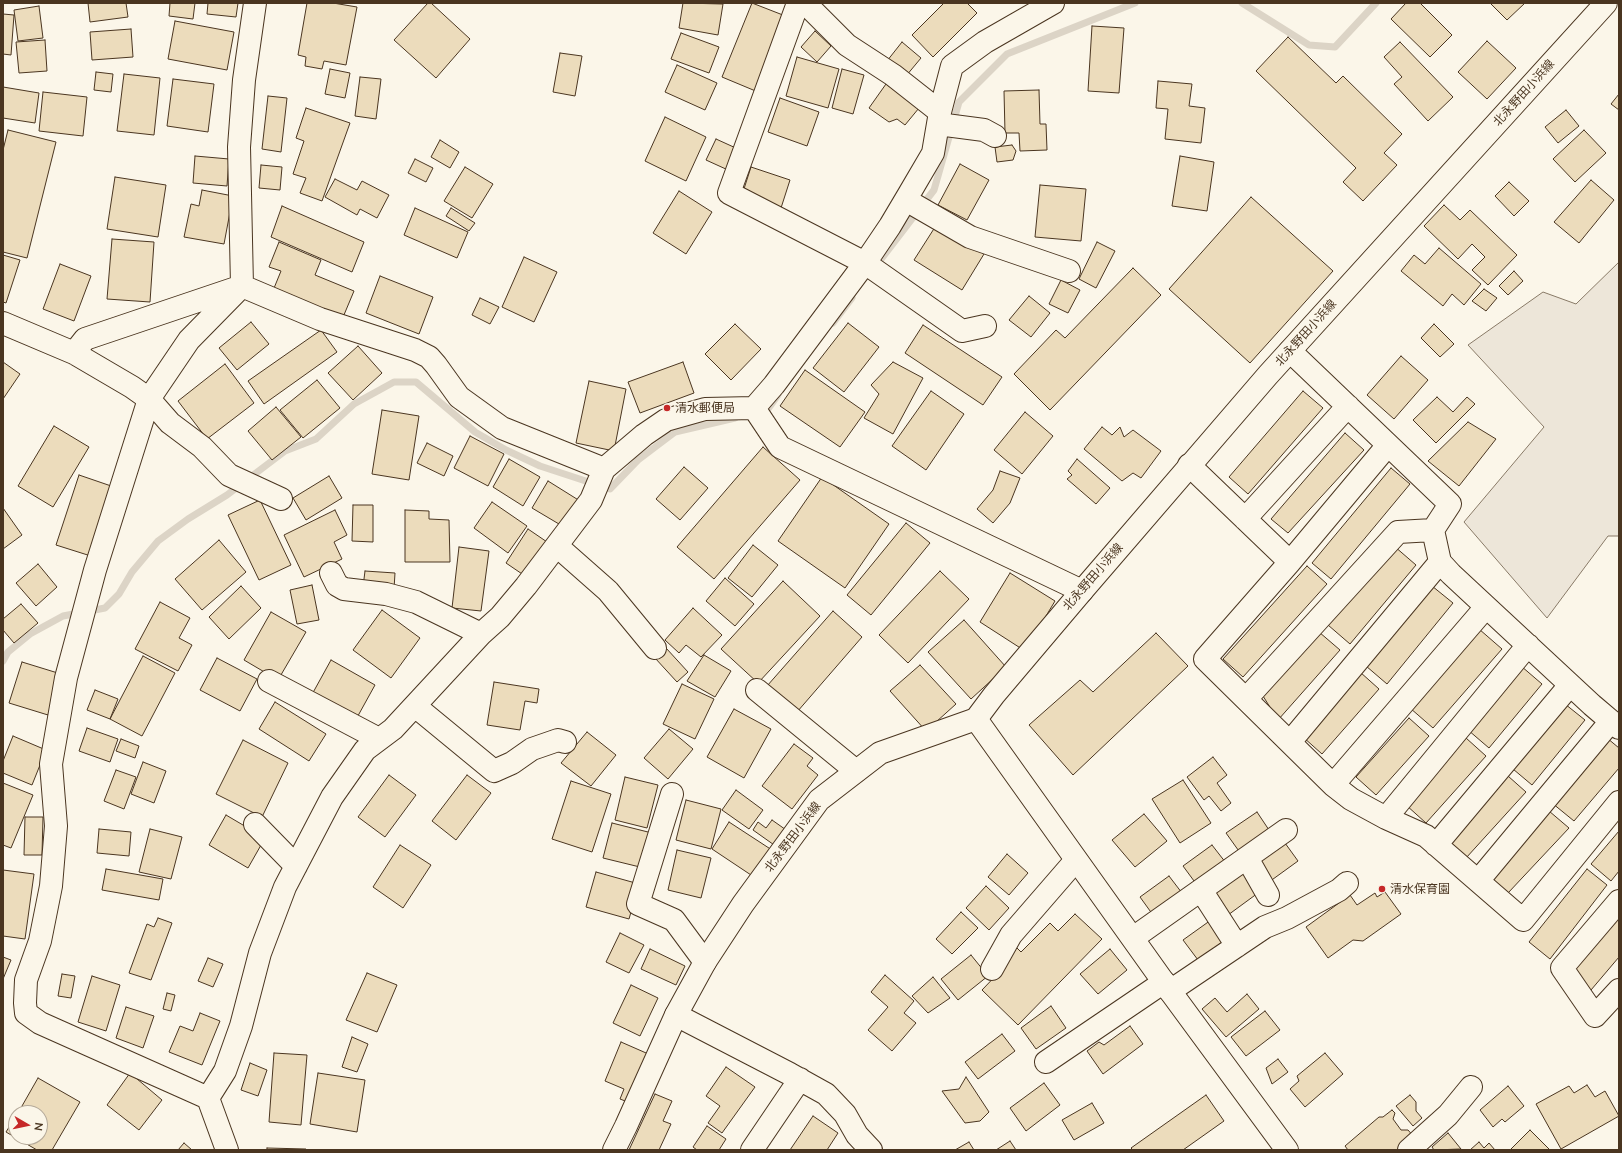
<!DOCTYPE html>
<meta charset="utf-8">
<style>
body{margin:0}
#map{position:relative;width:1622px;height:1153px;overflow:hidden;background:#fbf6e9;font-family:Mulish,sans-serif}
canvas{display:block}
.frame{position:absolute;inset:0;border:4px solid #4a3520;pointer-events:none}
.north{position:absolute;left:8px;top:1105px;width:40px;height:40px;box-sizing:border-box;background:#fbf6e9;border:1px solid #b4a999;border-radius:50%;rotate:99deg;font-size:11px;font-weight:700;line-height:16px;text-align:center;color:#4a3520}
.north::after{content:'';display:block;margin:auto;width:14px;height:18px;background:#c62828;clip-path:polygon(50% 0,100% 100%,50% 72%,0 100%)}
</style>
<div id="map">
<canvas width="1622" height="1153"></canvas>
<div class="frame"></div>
<div class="north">N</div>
</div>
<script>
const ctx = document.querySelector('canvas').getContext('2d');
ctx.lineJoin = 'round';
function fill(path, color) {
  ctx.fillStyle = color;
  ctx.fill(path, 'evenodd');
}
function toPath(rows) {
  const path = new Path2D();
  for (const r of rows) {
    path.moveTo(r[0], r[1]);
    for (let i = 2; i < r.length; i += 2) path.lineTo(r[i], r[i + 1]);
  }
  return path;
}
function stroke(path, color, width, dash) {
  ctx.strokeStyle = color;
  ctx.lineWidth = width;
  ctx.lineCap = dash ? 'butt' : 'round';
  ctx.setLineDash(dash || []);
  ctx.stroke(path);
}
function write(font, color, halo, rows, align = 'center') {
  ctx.font = font + ' Mulish,"Noto Sans JP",sans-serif';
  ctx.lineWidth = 3;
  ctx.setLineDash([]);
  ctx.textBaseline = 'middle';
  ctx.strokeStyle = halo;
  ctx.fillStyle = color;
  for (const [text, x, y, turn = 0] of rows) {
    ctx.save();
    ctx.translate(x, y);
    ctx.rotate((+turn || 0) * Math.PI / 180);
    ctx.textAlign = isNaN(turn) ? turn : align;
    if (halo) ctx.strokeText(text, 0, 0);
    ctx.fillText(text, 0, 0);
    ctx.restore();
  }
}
const green = toPath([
 [1619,262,1619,536,1608,536,1547,618,1464,522,1544,427,1468,345,1543,292,1576,304,1619,262]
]);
fill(green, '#ede6d9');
stroke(green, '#887966', 1);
stroke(toPath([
 [1242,3,1309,45,1335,47,1376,3],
 [875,267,934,190,959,102,1007,54,1135,3],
 [833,323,852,298],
 [760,411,768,409,778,395],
 [3,661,8,652,30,634,63,616,105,608,119,594,132,572,158,541,188,519,227,495,285,451,316,439,354,404,394,382,416,382,475,432,506,450,540,466,610,489,638,460,675,432,735,418]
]), '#dcd4c6', 7);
const building = toPath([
 [88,3,126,3,128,17,90,22,88,3],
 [170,3,195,3,193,19,169,16,170,3],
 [208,3,238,3,236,17,207,14,208,3],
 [307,3,333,3,357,7,346,65,324,61,322,69,305,66,306,57,298,55,307,3],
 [428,3,431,3,470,39,436,78,394,40,428,3],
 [683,3,723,4,718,35,679,28,683,3],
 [752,3,788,17,758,92,722,77,752,3],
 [944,3,967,3,977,13,933,57,912,35,944,3],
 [1406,3,1420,3,1452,35,1430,57,1391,19,1406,3],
 [1490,3,1525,3,1507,20,1490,3],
 [39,6,43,38,18,41,14,10,39,6],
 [3,14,14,15,11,55,3,54,3,14],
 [175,21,234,32,227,70,168,59,175,21],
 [1092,26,1124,28,1119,93,1088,91,1092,26],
 [131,29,133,57,92,60,90,32,131,29],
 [815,31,831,46,817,62,801,47,815,31],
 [681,33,719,47,709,73,671,59,681,33],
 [1288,37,1336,83,1343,76,1402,134,1384,153,1397,165,1363,201,1343,182,1356,168,1256,71,1288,37],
 [45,40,47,71,19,73,16,42,45,40],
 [1487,41,1516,68,1487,99,1458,72,1487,41],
 [902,42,921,58,906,76,887,61,902,42],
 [1400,42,1453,97,1428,121,1394,84,1402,77,1384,57,1400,42],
 [560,53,582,56,575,96,553,92,560,53],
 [797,57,839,69,828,108,786,96,797,57],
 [677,65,717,83,705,110,665,92,677,65],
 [330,69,350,73,345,98,325,94,330,69],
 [842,69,864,75,853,114,832,108,842,69],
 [96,72,113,74,111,92,94,90,96,72],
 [124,74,160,78,154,135,117,131,124,74],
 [360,77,381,79,376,119,355,116,360,77],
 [173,79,214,84,208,132,167,126,173,79],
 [1158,81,1192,84,1189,106,1205,108,1201,143,1165,139,1168,109,1156,108,1158,81],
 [886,84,919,108,905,125,897,119,889,122,869,108,886,84],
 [3,87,39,93,35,123,3,118,3,87],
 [1039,90,1040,124,1046,124,1047,150,1020,151,1019,133,1005,133,1004,91,1039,90],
 [43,92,87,97,83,136,39,131,43,92],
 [1619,94,1619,110,1611,104,1619,94],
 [268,96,287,98,281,152,262,149,268,96],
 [780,98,819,112,807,146,768,132,780,98],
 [306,108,350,123,322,201,300,193,306,178,293,174,304,141,296,138,306,108],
 [1566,110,1579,126,1558,143,1545,127,1566,110],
 [665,117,706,137,686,181,645,161,665,117],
 [8,130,56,142,27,258,3,252,3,150,8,130],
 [1584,130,1606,153,1575,182,1553,159,1584,130],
 [716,139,738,149,728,170,706,160,716,139],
 [440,140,459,152,450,168,431,157,440,140],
 [1012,145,1016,151,1013,160,997,162,995,147,1012,145],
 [195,156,229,159,227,186,193,183,195,156],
 [1180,156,1214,162,1207,211,1172,206,1180,156],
 [415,159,433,168,426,182,408,173,415,159],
 [960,164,989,180,967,220,938,205,960,164],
 [261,165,282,167,280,190,259,188,261,165],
 [465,167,493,184,472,218,444,201,465,167],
 [751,167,790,180,781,208,742,195,751,167],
 [115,177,166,185,158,237,107,229,115,177],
 [335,179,357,190,362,181,389,195,377,218,360,209,357,215,325,197,335,179],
 [1591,180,1614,200,1579,243,1554,222,1591,180],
 [1509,182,1529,201,1514,216,1495,196,1509,182],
 [1040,185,1086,189,1081,241,1035,237,1040,185],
 [202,190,233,196,224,244,184,237,191,204,199,206,202,190],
 [679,191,712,212,686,254,653,233,679,191],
 [1251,197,1333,271,1250,363,1169,289,1251,197],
 [1444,205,1460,220,1470,210,1517,255,1488,285,1472,270,1485,257,1472,244,1458,259,1424,226,1444,205],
 [282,206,364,242,352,272,271,237,282,206],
 [415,208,468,232,457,258,404,235,415,208],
 [451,208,475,223,469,231,446,216,451,208],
 [937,224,984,254,962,290,914,260,937,224],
 [112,239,154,242,150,302,107,299,112,239],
 [279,242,321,260,315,275,354,291,341,322,272,293,281,271,269,267,279,242],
 [1097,242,1115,251,1096,288,1079,279,1097,242],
 [1439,248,1481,284,1464,305,1452,294,1443,306,1401,271,1414,255,1425,264,1439,248],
 [3,255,20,260,6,303,3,302,3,255],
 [524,257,557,272,534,322,502,307,524,257],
 [60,264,91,276,74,321,43,309,60,264],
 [1133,268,1161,295,1050,410,1014,374,1056,330,1065,338,1133,268],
 [1514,271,1523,281,1508,295,1499,286,1514,271],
 [380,276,433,297,419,334,366,313,380,276],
 [1061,280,1080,290,1068,313,1049,304,1061,280],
 [1484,289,1497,298,1486,311,1472,301,1484,289],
 [1029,296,1050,313,1031,337,1009,320,1029,296],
 [480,298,499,307,490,324,472,315,480,298],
 [251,322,269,344,237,370,219,348,251,322],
 [848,323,879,347,844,392,813,368,848,323],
 [735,324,761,349,731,380,705,354,735,324],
 [1434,324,1454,344,1440,357,1421,338,1434,324],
 [923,325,1002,377,983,405,905,353,923,325],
 [321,330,337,352,264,404,248,381,321,330],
 [358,346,382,373,353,400,328,373,358,346],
 [1401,356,1428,380,1394,419,1367,395,1401,356],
 [3,362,20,374,3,399,3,362],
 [683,362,694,393,640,413,628,382,683,362],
 [893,362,923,378,893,434,864,418,879,394,871,385,893,362],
 [225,364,254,403,207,439,178,401,225,364],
 [805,370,865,412,840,447,780,406,805,370],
 [317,380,340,408,303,438,280,410,317,380],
 [589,381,626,389,614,451,576,443,589,381],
 [931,391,964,414,926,470,892,446,931,391],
 [1303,391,1323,408,1248,494,1229,477,1303,391],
 [1437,397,1453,412,1467,397,1475,404,1436,443,1413,420,1437,397],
 [276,407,301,437,272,460,248,431,276,407],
 [382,410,419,416,409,480,372,474,382,410],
 [1025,412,1053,436,1022,474,994,450,1025,412],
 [1468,422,1496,439,1459,486,1428,461,1468,422],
 [54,426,89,447,53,507,18,486,54,426],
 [1102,427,1112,435,1120,427,1124,437,1133,430,1161,451,1141,478,1133,473,1122,481,1084,449,1102,427],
 [1345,433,1364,450,1288,533,1271,519,1345,433],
 [470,436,504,454,488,486,454,468,470,436],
 [427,443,453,456,444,476,417,463,427,443],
 [763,447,800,480,714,579,677,547,763,447],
 [509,459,540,477,523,506,493,487,509,459],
 [1077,459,1110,488,1096,504,1067,479,1072,475,1068,471,1077,459],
 [684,467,708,488,680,520,656,499,684,467],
 [1391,468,1410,484,1331,579,1312,563,1391,468],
 [1000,471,1020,478,1010,503,993,523,977,509,993,490,1000,471],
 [79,475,117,488,94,557,56,545,79,475],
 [329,476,342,498,306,520,293,498,329,476],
 [822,477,889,524,845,588,778,541,822,477],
 [548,481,580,501,564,527,532,508,548,481],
 [260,500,291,565,259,580,228,515,260,500],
 [492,502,527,526,508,553,474,528,492,502],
 [353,505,373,505,373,542,352,541,353,505],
 [3,508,22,535,3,549,3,508],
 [335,510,347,535,334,542,342,559,304,577,284,535,335,510],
 [405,510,429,511,429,519,449,520,450,562,405,562,405,510],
 [906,523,930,543,871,615,847,595,906,523],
 [528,529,550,544,528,578,506,563,528,529],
 [219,540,246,572,202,610,175,579,219,540],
 [753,545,778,565,752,597,728,578,753,545],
 [1394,546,1416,565,1350,644,1328,625,1394,546],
 [459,547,489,551,481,611,452,608,459,547],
 [38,564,57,587,36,606,16,583,38,564],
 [1307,566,1327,584,1243,677,1223,659,1307,566],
 [365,571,395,573,394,589,363,587,365,571],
 [940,571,969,599,908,663,879,635,940,571],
 [1010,573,1055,601,1025,651,980,622,1010,573],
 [725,578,754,604,735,626,706,601,725,578],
 [783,581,820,616,758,683,721,649,783,581],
 [312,585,319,620,297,624,290,590,312,585],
 [241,586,261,608,229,639,209,617,241,586],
 [1432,586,1453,603,1387,684,1366,666,1432,586],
 [160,602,190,618,179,638,192,645,178,671,135,649,160,602],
 [21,604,38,623,14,643,3,630,3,619,21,604],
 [693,608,722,635,701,657,686,645,679,653,665,640,693,608],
 [382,610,420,638,391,678,353,650,382,610],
 [833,611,862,637,797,712,767,686,833,611],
 [271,612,306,632,278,680,244,660,271,612],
 [964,620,1006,667,971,699,928,652,964,620],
 [1479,629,1502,649,1433,728,1410,708,1479,629],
 [1319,632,1340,650,1278,720,1263,696,1319,632],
 [1156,633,1188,666,1073,775,1029,725,1080,680,1093,692,1156,633],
 [666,648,688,672,677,682,655,658,666,648],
 [704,655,731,671,715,697,687,681,704,655],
 [143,656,175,673,142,736,110,719,143,656],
 [217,658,257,679,240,711,200,690,217,658],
 [331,660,375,685,354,723,310,698,331,660],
 [22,662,61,674,48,715,9,703,22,662],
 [920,665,956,704,926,731,890,691,920,665],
 [1521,666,1542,684,1489,748,1468,730,1521,666],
 [1360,672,1379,689,1322,754,1303,737,1360,672],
 [494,682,539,689,537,703,525,701,520,730,487,725,494,682],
 [682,684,714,699,695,739,663,724,682,684],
 [95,690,118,699,110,719,87,710,95,690],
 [275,702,326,734,309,761,259,729,275,702],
 [1565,704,1585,720,1532,785,1513,769,1565,704],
 [734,709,771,729,744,778,707,757,734,709],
 [1409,718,1429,736,1376,795,1356,777,1409,718],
 [87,728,118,739,110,762,79,751,87,728],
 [669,729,693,749,668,779,644,758,669,729],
 [587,732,616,755,591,786,561,763,587,732],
 [13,736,46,750,32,785,3,773,3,761,13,736],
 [1466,738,1486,756,1426,823,1406,805,1466,738],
 [1607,738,1619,748,1619,768,1574,821,1552,803,1607,738],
 [121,739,139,746,135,758,116,751,121,739],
 [243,740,288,763,262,817,216,794,243,740],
 [794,744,813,758,807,766,818,775,792,809,762,786,794,744],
 [1213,757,1227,775,1217,783,1231,803,1221,811,1209,796,1204,800,1187,777,1213,757],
 [143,762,166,771,154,803,131,794,143,762],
 [116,770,136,777,124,809,104,801,116,770],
 [389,775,416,795,385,837,358,817,389,775],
 [467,775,491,793,456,840,432,821,467,775],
 [1508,776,1526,792,1466,858,1448,842,1508,776],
 [625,777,658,785,647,828,615,820,625,777],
 [1183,780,1211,823,1180,843,1152,799,1183,780],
 [571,781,611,794,592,852,552,839,571,781],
 [3,783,33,795,11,848,3,845,3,783],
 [736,790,763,810,749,829,722,810,736,790],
 [686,800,721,809,711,849,676,840,686,800],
 [1549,811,1569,828,1508,893,1489,877,1549,811],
 [1257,812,1271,833,1241,854,1226,833,1257,812],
 [1144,814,1167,841,1135,867,1112,840,1144,814],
 [226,815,265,838,248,868,209,845,226,815],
 [25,817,43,817,42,855,24,855,25,817],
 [772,820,789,832,777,847,753,830,758,822,766,828,772,820],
 [729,822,775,852,757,879,712,849,729,822],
 [612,823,652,833,644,868,603,858,612,823],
 [99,829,131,832,129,856,97,853,99,829],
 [150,829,182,837,171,879,139,872,150,829],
 [1619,831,1619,871,1611,881,1591,864,1619,831],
 [1285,843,1298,861,1269,882,1256,864,1285,843],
 [400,845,431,865,403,908,373,887,400,845],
 [1212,845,1226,863,1197,885,1183,866,1212,845],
 [677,850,711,858,701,898,668,890,677,850],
 [1007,854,1028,873,1009,895,988,877,1007,854],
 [106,869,163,879,159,900,102,890,106,869],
 [1587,869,1607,885,1550,959,1529,942,1587,869],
 [3,870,34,874,25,939,3,936,3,870],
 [596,872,639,884,629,919,586,907,596,872],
 [1242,872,1258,893,1228,915,1212,894,1242,872],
 [1169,876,1182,893,1153,915,1140,897,1169,876],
 [986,886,1009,908,989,930,966,908,986,886],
 [1385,892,1401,914,1363,941,1353,940,1328,958,1306,927,1350,895,1357,905,1375,893,1377,897,1385,892],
 [961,912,978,928,952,954,936,939,961,912],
 [1619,913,1619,957,1591,990,1569,972,1619,913],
 [1075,914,1102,939,1018,1025,982,990,1006,965,1016,947,1021,952,1050,923,1058,931,1075,914],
 [158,918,172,923,151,980,129,973,147,924,154,927,158,918],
 [1211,920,1225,940,1198,960,1183,940,1211,920],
 [620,933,644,945,629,973,606,962,620,933],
 [650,949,685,966,676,985,641,969,650,949],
 [1110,949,1127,970,1098,994,1080,974,1110,949],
 [971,955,988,976,958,1000,941,979,971,955],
 [3,957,11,960,3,979,3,957],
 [208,958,223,964,213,987,198,981,208,958],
 [367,973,397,985,377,1032,346,1020,367,973],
 [62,974,75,976,71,998,58,996,62,974],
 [885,975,914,1001,904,1013,916,1023,892,1051,868,1030,888,1007,871,992,885,975],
 [92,976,120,985,106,1031,78,1022,92,976],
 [933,977,950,998,928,1013,912,996,933,977],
 [631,985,658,998,640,1036,613,1023,631,985],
 [167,993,175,995,171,1011,163,1009,167,993],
 [1247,994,1259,1009,1226,1037,1202,1009,1215,998,1227,1012,1247,994],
 [1051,1006,1066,1028,1036,1049,1021,1028,1051,1006],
 [126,1007,154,1016,143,1048,116,1038,126,1007],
 [1265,1011,1280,1030,1246,1056,1231,1037,1265,1011],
 [200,1013,220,1021,202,1065,169,1052,180,1026,193,1031,200,1013],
 [1130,1026,1143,1044,1103,1074,1087,1051,1099,1042,1104,1045,1130,1026],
 [1002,1034,1015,1051,978,1079,965,1062,1002,1034],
 [352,1037,368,1044,357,1072,342,1067,352,1037],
 [621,1042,653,1056,633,1104,620,1099,624,1089,605,1081,621,1042],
 [274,1053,307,1055,301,1125,269,1122,274,1053],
 [1325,1053,1343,1074,1305,1107,1290,1089,1299,1081,1297,1076,1325,1053],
 [1278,1059,1288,1072,1272,1084,1266,1068,1278,1059],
 [250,1063,267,1070,258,1096,241,1090,250,1063],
 [726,1067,755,1087,722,1133,708,1123,720,1106,706,1096,726,1067],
 [130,1073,162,1100,139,1130,107,1105,130,1073],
 [318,1073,365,1080,357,1132,310,1124,318,1073],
 [966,1077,989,1112,980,1121,965,1123,942,1091,959,1089,966,1077],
 [38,1078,80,1102,52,1150,37,1150,6,1132,16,1116,16,1137,40,1137,40,1113,18,1113,38,1078],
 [1044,1083,1060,1105,1026,1131,1010,1108,1044,1083],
 [1587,1085,1595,1097,1605,1091,1619,1116,1561,1149,1536,1104,1569,1086,1574,1093,1587,1085],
 [1508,1086,1524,1106,1505,1122,1502,1119,1493,1127,1480,1110,1508,1086],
 [655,1094,672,1101,663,1121,671,1124,659,1150,629,1150,655,1094],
 [1206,1095,1224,1121,1183,1150,1133,1150,1131,1148,1206,1095],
 [1410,1095,1416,1102,1416,1111,1422,1118,1413,1126,1396,1106,1410,1095],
 [1092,1103,1104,1123,1074,1140,1062,1120,1092,1103],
 [1392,1110,1395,1113,1393,1119,1401,1130,1408,1130,1415,1138,1402,1150,1348,1150,1345,1146,1379,1117,1383,1117,1392,1110],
 [813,1116,838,1133,827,1150,790,1150,813,1116],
 [707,1126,726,1139,719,1150,697,1150,693,1147,707,1126],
 [1530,1130,1549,1149,1547,1150,1510,1150,1530,1130],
 [1448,1133,1461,1149,1434,1150,1432,1147,1448,1133],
 [1010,1141,1016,1150,996,1150,1010,1141],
 [969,1142,974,1150,955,1150,969,1142],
 [1479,1142,1484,1148,1489,1143,1495,1150,1470,1150,1479,1142],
 [184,1143,192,1150,178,1150,184,1143],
 [267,1148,306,1149,306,1150,267,1150,267,1148]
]);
fill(building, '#ecdcbc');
stroke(building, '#4a3520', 1);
const minor = toPath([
 [798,3,729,193,865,263,962,331,985,326],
 [808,3,813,11,847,45,893,75,940,112],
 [938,124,984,130,995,136],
 [906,200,970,237,1069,271],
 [3,323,74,353,132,387,149,399,170,423,202,447,229,475,281,499],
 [1290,351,1450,504,1433,530,1440,562,1451,574,1592,705,1619,728],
 [74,353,85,339,242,286,320,319,415,350,429,357,436,365,459,397,502,428,604,469],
 [754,408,780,447,1082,591],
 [1189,465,1290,562,1205,659,1333,785,1486,607],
 [1245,519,1348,406],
 [557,546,608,591,655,648],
 [1290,562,1388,445],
 [331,573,337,585,344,589,386,594,416,602,481,634],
 [269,681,379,739],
 [757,690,856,771],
 [1246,699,1398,532,1433,530],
 [415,706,494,771,512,763,532,749,558,740,565,742],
 [1290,742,1440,562],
 [1333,785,1351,799,1386,818,1528,645],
 [672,794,638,904,674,920,705,962],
 [1386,818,1426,836,1523,920,1619,802],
 [255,824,296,866],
 [1436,845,1570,685],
 [1247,858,1268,895],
 [1478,881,1611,721],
 [1201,890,1237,946],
 [1619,901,1562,968,1595,1016,1619,990],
 [1133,938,1286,830],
 [992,969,1011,935,1076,860],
 [1170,991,1265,927,1287,918,1339,890,1347,883],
 [676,1015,790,1074,826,1094,845,1114,857,1135,871,1150],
 [1046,1062,1164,982],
 [208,1098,225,1071,241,1026,260,953,285,887,332,797,365,750,393,729,481,634,500,617,526,586,591,500,604,469,644,435,666,420,705,409,754,408,774,385,865,263,890,226,909,194,933,153,940,112,952,66,985,42,1053,3],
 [227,1150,208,1098,40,1023,26,1013,25,1003,26,980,40,941,51,886,56,826,51,764,66,678,95,570,149,399,189,340,242,286,239,147,244,80,255,3],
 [752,1150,800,1079],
 [1409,1150,1448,1115,1471,1087]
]);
const tertiary = toPath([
 [976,719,1170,991,1287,1150]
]);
const secondary = toPath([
 [614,1150,626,1126,676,1015,705,962,743,904,819,800,880,753,976,719,994,695,1082,591,1268,375,1606,3]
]);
stroke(minor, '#4a3520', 24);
stroke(tertiary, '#4a3520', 24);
stroke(secondary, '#4a3520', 24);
stroke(minor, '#fbf6e9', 22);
stroke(tertiary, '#fbf6e9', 22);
stroke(secondary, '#fbf6e9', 22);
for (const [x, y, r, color] of [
 [667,408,4,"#c62828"],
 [1382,889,4,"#c62828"]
]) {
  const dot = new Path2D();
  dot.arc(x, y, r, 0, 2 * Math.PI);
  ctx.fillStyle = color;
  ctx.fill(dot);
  stroke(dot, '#fbf6e9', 1.5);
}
write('12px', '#4a3520', '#fbf6e9', [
 ["北永野田小浜線",1524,93,-48],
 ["北永野田小浜線",1306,333,-48],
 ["北永野田小浜線",1093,577,-49],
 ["北永野田小浜線",793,837,-53]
]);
write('12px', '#4a3520', '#fbf6e9', [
 ["清水郵便局",675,408],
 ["清水保育園",1390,889]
], 'left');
</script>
